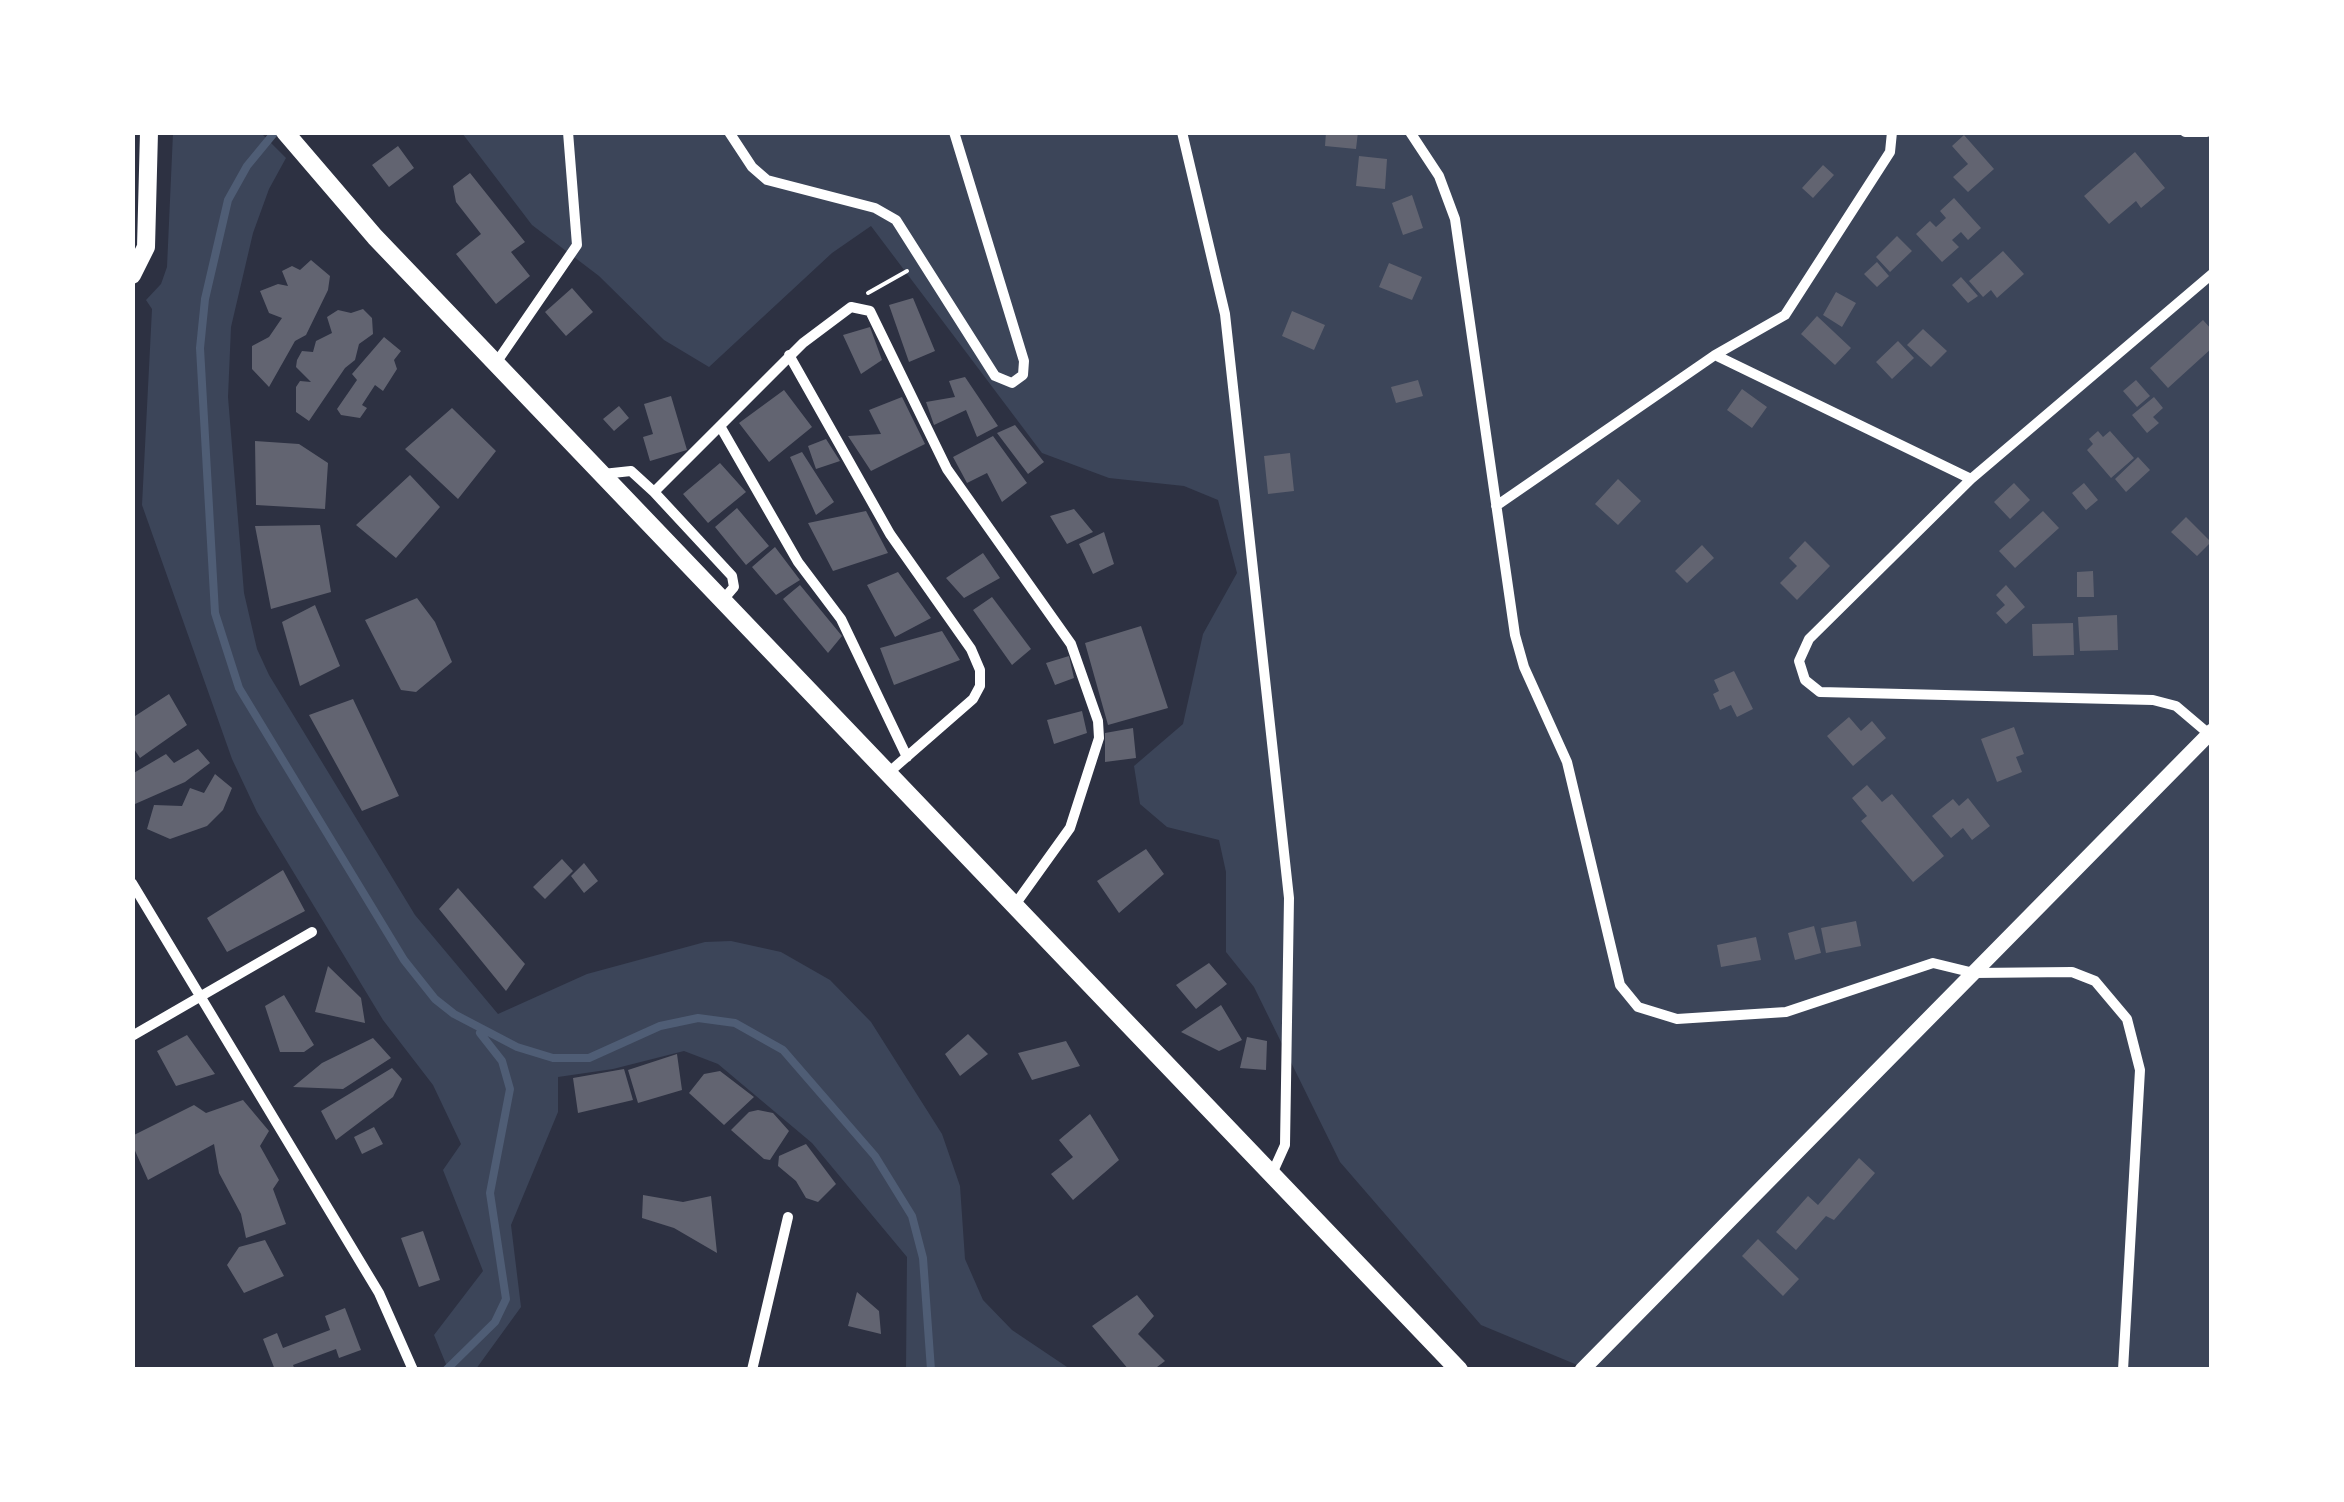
<!DOCTYPE html>
<style>
body{margin:0}
#map{position:relative;width:2344px;height:1502px;overflow:hidden;background:#2d3142;font-family:"Roboto Serif",serif}
canvas{display:block}
.frame{position:absolute;inset:0;border:135px solid #fff;pointer-events:none}
</style>
<div id="map">
<canvas width="2344" height="1502"></canvas>
<div class="frame"></div>
</div>
<script>
const ctx = document.querySelector('canvas').getContext('2d');
ctx.lineJoin = 'round';
function fill(path, color) {
  ctx.fillStyle = color;
  ctx.fill(path, 'evenodd');
}
function toPath(rows) {
  const path = new Path2D();
  for (const r of rows) {
    path.moveTo(r[0], r[1]);
    for (let i = 2; i < r.length; i += 2) path.lineTo(r[i], r[i + 1]);
  }
  return path;
}
function stroke(path, color, width, dash) {
  ctx.strokeStyle = color;
  ctx.lineWidth = width;
  ctx.lineCap = dash ? 'butt' : 'round';
  ctx.setLineDash(dash || []);
  ctx.stroke(path);
}
fill(toPath([
 [173,133,261,133,286,158,269,189,253,233,231,327,228,397,244,593,257,649,269,675,415,915,498,1014,587,974,705,942,731,941,781,952,830,980,871,1022,942,1134,960,1186,965,1259,983,1300,1012,1330,1070,1369,906,1369,907,1257,812,1143,718,1064,684,1051,613,1069,558,1077,558,1112,511,1225,521,1307,476,1369,448,1369,434,1335,483,1271,443,1170,461,1144,433,1085,383,1020,257,812,232,759,142,505,152,309,146,300,161,284,167,267],
 [462,133,2211,133,2211,1369,1587,1369,1481,1325,1340,1162,1254,987,1226,952,1226,872,1219,840,1167,827,1140,804,1134,766,1183,724,1203,634,1237,573,1218,500,1184,486,1109,478,1042,453,871,226,832,253,709,367,664,340,599,276,532,225]
]), '#3c4559');
stroke(toPath([
 [275,132,247,166,228,200,205,299,200,348,215,613,239,688,404,960,435,999,454,1014,517,1047,553,1058,589,1058,660,1026,698,1018,735,1023,783,1050,875,1156,912,1216,923,1258,931,1370],
 [446,1370,495,1322,506,1299,490,1193,510,1089,502,1061,480,1033]
]), '#4f5d75', 8);
fill(toPath([
 [1326,132,1358,132,1356,149,1325,146],
 [1964,135,1994,169,1968,192,1953,177,1968,164,1952,146],
 [398,146,414,168,389,187,372,165],
 [2135,152,2165,188,2141,208,2136,201,2109,224,2084,196],
 [1359,156,1387,159,1385,189,1356,186],
 [1823,165,1834,175,1813,198,1802,188],
 [470,173,525,242,511,252,530,276,496,304,456,254,481,234,456,202,453,186],
 [1412,195,1423,228,1403,235,1392,203],
 [1954,198,1981,228,1968,240,1961,232,1952,240,1959,247,1942,262,1916,234,1930,221,1936,227,1946,218,1940,211],
 [1897,236,1912,251,1890,272,1876,257],
 [2003,251,2024,274,1997,298,1991,290,1983,297,1969,281],
 [311,260,330,276,328,290,306,335,295,341,269,387,252,369,252,346,269,337,282,318,269,313,260,291,278,284,288,286,282,271,292,266,300,270],
 [1877,262,1889,276,1877,287,1864,274],
 [1389,263,1422,277,1412,300,1379,287],
 [1961,277,1978,296,1968,303,1952,285],
 [572,288,593,312,566,336,545,312],
 [1836,292,1856,303,1842,327,1823,315],
 [913,298,935,351,909,362,889,305],
 [363,309,372,318,373,334,359,344,355,360,345,368,309,421,296,412,296,387,300,381,311,382,296,367,297,360,302,351,313,352,316,341,332,333,327,317,338,310,351,313],
 [1292,311,1325,325,1314,350,1282,336],
 [1817,316,1851,348,1835,365,1801,334],
 [2203,320,2212,330,2212,348,2168,388,2150,368],
 [870,327,882,360,861,374,843,335],
 [1923,329,1947,351,1931,367,1907,345],
 [384,337,401,351,394,360,397,369,383,391,375,385,362,405,367,408,360,418,341,415,337,409,357,380,352,374],
 [1898,341,1914,358,1892,379,1876,362],
 [965,377,998,426,977,437,966,410,934,425,926,402,955,397,949,381],
 [1418,380,1423,396,1396,403,1391,387],
 [2136,380,2150,396,2137,407,2123,391],
 [1742,389,1767,407,1752,428,1727,410],
 [784,390,812,427,769,462,739,423],
 [671,396,687,450,650,461,643,437,653,434,644,404],
 [902,397,925,444,871,471,848,436,881,434,869,410],
 [2154,397,2163,408,2153,417,2159,423,2147,433,2132,415],
 [619,406,629,418,614,431,603,419],
 [452,408,496,451,458,499,405,449],
 [1015,425,1044,462,1028,474,997,433],
 [2098,431,2103,437,2110,431,2134,458,2111,478,2087,450,2093,444,2089,439],
 [993,436,1027,483,1002,502,987,473,967,483,953,457],
 [826,439,840,461,816,469,808,446],
 [255,441,299,444,328,463,325,509,256,505],
 [802,452,834,502,816,515,790,457],
 [1290,453,1294,491,1268,494,1264,456],
 [2138,457,2150,470,2126,492,2115,479],
 [720,463,746,492,708,523,683,494],
 [410,475,440,507,396,558,356,525],
 [1618,479,1641,501,1618,525,1595,504],
 [2014,483,2030,500,2010,519,1994,502],
 [2084,483,2098,500,2086,510,2072,493],
 [737,508,769,546,746,565,715,527],
 [1074,509,1093,532,1067,544,1050,516],
 [866,511,888,553,833,571,808,523],
 [2043,511,2059,528,2015,568,1999,551],
 [2186,517,2211,542,2197,556,2171,532],
 [320,525,331,592,271,609,255,526],
 [1104,532,1114,564,1093,574,1079,544],
 [1805,541,1830,566,1797,600,1780,583,1797,566,1789,558],
 [1702,545,1714,558,1687,583,1675,571],
 [775,547,800,580,776,595,752,567],
 [983,553,1000,578,964,598,946,578],
 [2093,571,2094,597,2077,597,2077,572],
 [898,572,931,618,895,637,867,585],
 [800,585,842,636,828,653,783,599],
 [2006,585,2025,607,2006,624,1996,613,2005,605,1996,595],
 [992,597,1031,649,1012,665,973,610],
 [417,598,435,622,452,662,416,692,401,690,365,620],
 [315,605,340,666,300,686,282,622],
 [2117,615,2118,650,2080,651,2078,617],
 [2073,623,2074,655,2033,656,2032,624],
 [1141,626,1168,708,1108,725,1085,643],
 [942,631,960,660,894,685,880,648],
 [1069,656,1074,678,1055,685,1046,663],
 [1734,671,1753,709,1737,717,1731,705,1720,710,1713,694,1719,691,1714,680],
 [169,694,187,725,140,758,132,746,132,718],
 [353,699,399,796,362,811,309,715],
 [1082,711,1087,733,1054,744,1047,720],
 [1849,717,1861,731,1872,721,1886,738,1853,766,1827,736],
 [2014,727,2024,754,2016,757,2022,772,1997,782,1981,739],
 [1133,728,1136,758,1105,762,1105,733],
 [198,749,210,763,185,782,135,804,132,774,166,754,174,763],
 [215,774,232,788,223,810,207,826,170,839,147,829,154,805,182,806,190,788,204,793],
 [1867,785,1882,802,1892,794,1944,856,1913,882,1861,821,1867,816,1852,798],
 [1968,798,1990,826,1972,840,1963,828,1951,838,1932,816,1953,799,1959,806],
 [1146,849,1164,874,1119,913,1097,881],
 [562,859,573,871,545,899,533,887],
 [584,863,598,881,584,893,571,876],
 [283,870,305,911,227,952,207,918],
 [458,888,525,964,506,991,439,909],
 [1856,921,1861,946,1826,953,1821,928],
 [1814,926,1821,953,1795,960,1788,933],
 [1756,937,1761,960,1721,967,1717,945],
 [1209,963,1227,984,1196,1009,1176,985],
 [328,966,361,998,365,1023,315,1012],
 [284,995,314,1045,304,1052,280,1052,265,1006],
 [1221,1005,1242,1040,1219,1051,1181,1032],
 [968,1034,988,1054,960,1076,945,1054],
 [187,1035,215,1074,176,1086,157,1051],
 [1247,1037,1267,1041,1266,1070,1240,1068],
 [373,1038,391,1058,343,1089,293,1087,322,1063],
 [1066,1041,1080,1066,1032,1080,1018,1053],
 [677,1054,682,1090,638,1103,628,1070],
 [392,1068,402,1079,393,1097,336,1140,321,1111],
 [624,1069,633,1100,578,1113,573,1078],
 [720,1071,754,1097,724,1125,689,1093,704,1074],
 [243,1100,269,1131,260,1146,279,1180,273,1189,286,1224,246,1238,241,1214,219,1173,214,1144,148,1180,132,1144,132,1136,194,1105,206,1113],
 [758,1110,773,1113,789,1131,770,1160,764,1159,731,1130,749,1112],
 [1090,1114,1119,1160,1073,1200,1051,1174,1073,1157,1059,1140],
 [374,1127,383,1144,362,1154,354,1137],
 [806,1144,836,1184,818,1202,806,1198,796,1181,778,1166,779,1156],
 [1859,1158,1875,1173,1834,1220,1826,1216,1796,1250,1776,1232,1808,1196,1818,1205],
 [643,1195,683,1202,711,1196,717,1253,674,1228,642,1218],
 [423,1231,440,1280,419,1287,401,1238],
 [1758,1239,1799,1279,1783,1296,1742,1256],
 [265,1240,284,1276,244,1293,227,1265,239,1247],
 [857,1292,879,1311,881,1334,848,1326],
 [1137,1295,1154,1316,1138,1334,1165,1361,1153,1370,1129,1370,1092,1326],
 [345,1308,361,1350,339,1358,336,1349,293,1365,295,1370,275,1370,263,1339,277,1333,283,1348,330,1330,325,1316]
]), '#626471');
stroke(toPath([
 [868,293,907,271]
]), '#fff', 4);
stroke(toPath([
 [729,132,752,167,767,180,875,208,896,220,995,376,1012,383,1023,375,1024,361,954,132],
 [1182,132,1225,314,1289,898,1285,1145,1271,1176],
 [1410,132,1439,176,1455,219,1515,635,1524,667,1567,762,1620,985,1638,1007,1677,1019,1786,1012,1933,963,1974,973,2072,972,2095,981,2127,1019,2140,1070,2123,1370],
 [2185,132,2207,132],
 [789,355,890,534,971,649,980,670,980,686,973,699,887,774],
 [1715,355,1971,479],
 [496,363,577,245,568,132],
 [720,426,798,562,841,619,907,757],
 [603,474,631,471,654,492,732,576,734,587,722,601],
 [654,492,803,343,851,307,870,311,947,469,1071,644,1098,721,1099,738,1070,828,1014,906],
 [1496,506,1715,355,1785,315,1890,152,1892,132],
 [2209,734,2176,706,2153,700,1820,692,1805,680,1799,661,1809,639,1971,479,2212,274],
 [132,883,379,1293,413,1370],
 [132,1036,312,932],
 [752,1370,788,1217]
]), '#fff', 10);
stroke(toPath([
 [1582,1370,2212,731]
]), '#fff', 15);
stroke(toPath([
 [285,132,375,237,1459,1370],
 [132,275,146,247,149,132]
]), '#fff', 18);
</script>
